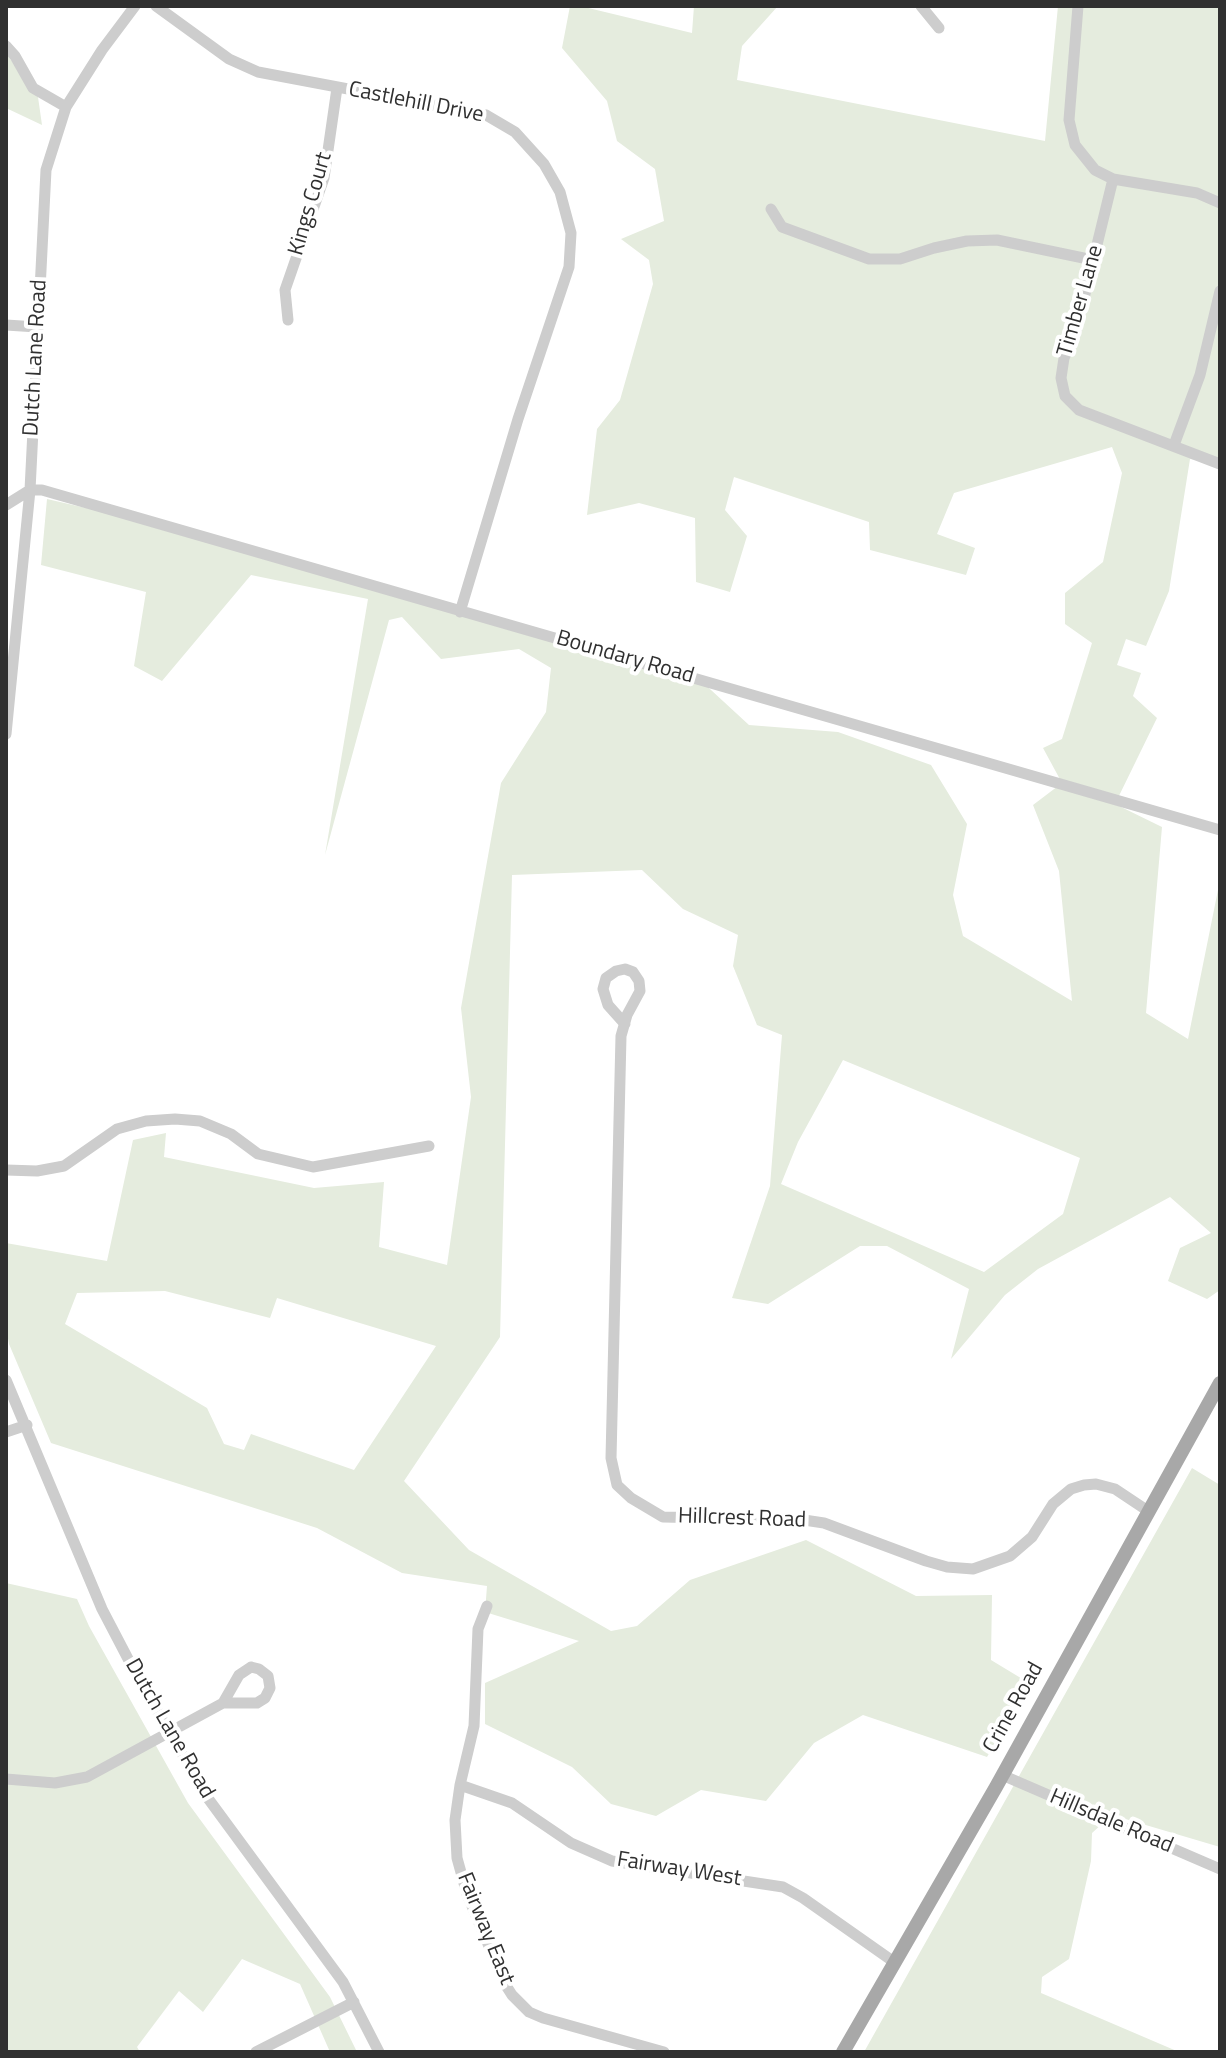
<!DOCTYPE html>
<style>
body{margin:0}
#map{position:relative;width:1226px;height:2058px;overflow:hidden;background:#fff;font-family:"Titillium Web",sans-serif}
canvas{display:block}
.frame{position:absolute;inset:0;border:8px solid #303030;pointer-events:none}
</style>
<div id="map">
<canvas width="1226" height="2058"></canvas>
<div class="frame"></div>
</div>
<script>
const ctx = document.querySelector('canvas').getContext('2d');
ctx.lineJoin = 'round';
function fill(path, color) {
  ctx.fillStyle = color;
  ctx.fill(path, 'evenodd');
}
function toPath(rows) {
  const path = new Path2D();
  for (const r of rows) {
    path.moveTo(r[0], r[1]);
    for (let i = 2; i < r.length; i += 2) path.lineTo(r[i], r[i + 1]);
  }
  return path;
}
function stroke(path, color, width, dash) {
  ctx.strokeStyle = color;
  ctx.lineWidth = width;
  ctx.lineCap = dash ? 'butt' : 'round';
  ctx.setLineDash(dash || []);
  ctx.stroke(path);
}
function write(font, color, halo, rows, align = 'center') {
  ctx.font = font + ' "Titillium Web",sans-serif';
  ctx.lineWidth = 8;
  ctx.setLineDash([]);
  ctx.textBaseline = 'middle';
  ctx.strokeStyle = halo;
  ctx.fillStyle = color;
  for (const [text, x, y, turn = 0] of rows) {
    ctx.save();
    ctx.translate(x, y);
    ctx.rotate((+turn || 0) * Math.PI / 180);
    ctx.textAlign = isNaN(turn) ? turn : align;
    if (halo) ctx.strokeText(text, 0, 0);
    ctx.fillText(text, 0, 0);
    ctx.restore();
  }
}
fill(toPath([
 [570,6,580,6,692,33,694,6,778,6,742,46,737,80,1045,141,1058,6,1220,6,1220,463,1190,459,1169,591,1146,646,1126,639,1117,665,1141,673,1133,696,1157,718,1115,804,1162,827,1146,1013,1188,1039,1220,880,1220,1290,1207,1299,1168,1281,1180,1248,1211,1233,1170,1197,1038,1269,1005,1295,951,1359,969,1289,887,1246,860,1246,768,1304,732,1298,770,1186,782,1035,757,1025,733,966,738,935,683,909,642,870,512,875,500,1337,404,1481,469,1550,611,1631,637,1626,690,1580,806,1540,916,1596,992,1595,991,1660,1029,1683,987,1757,863,1715,814,1743,766,1801,701,1790,656,1816,611,1804,572,1767,485,1724,485,1683,579,1641,485,1612,487,1586,402,1573,317,1528,51,1443,9,1344,6,1327,6,1243,107,1261,133,1140,166,1133,164,1157,314,1188,384,1182,379,1247,447,1265,471,1097,461,1008,501,783,546,712,551,668,519,649,441,659,402,617,389,620,325,855,368,599,251,575,162,681,134,666,146,592,41,565,47,499,147,522,698,678,749,725,838,732,931,765,967,824,953,895,963,936,1072,1001,1059,871,1033,805,1062,783,1043,748,1062,739,1092,643,1065,624,1065,593,1103,562,1122,473,1112,447,954,493,937,534,975,548,966,575,870,550,869,522,734,477,725,510,747,536,730,592,696,582,695,518,639,503,587,515,597,429,620,400,653,284,649,260,621,239,664,221,655,169,617,141,607,101,562,48],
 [843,1060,1080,1158,1063,1214,984,1272,781,1184,798,1142],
 [165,1291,270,1318,277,1298,436,1346,354,1470,251,1434,244,1450,224,1444,207,1408,65,1324,77,1293],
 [6,53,38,97,42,125,6,108],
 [1192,1468,1220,1485,1220,1847,1112,1815,1092,1833,1091,1861,1069,1959,1042,1977,1041,1993,1179,2052,864,2052],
 [6,1583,77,1599,89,1626,188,1803,330,1997,357,2052,330,2052,300,1984,242,1959,203,2012,179,1991,137,2047,140,2052,6,2052]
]), '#e5ecde');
stroke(toPath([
 [156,6,229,59,258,72,486,115,515,132,544,164,560,192,571,233,569,267,518,419,460,612],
 [921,6,939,28],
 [1078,6,1069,120,1075,145,1095,170,1113,179,1197,193,1220,203],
 [6,46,15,56,33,88,66,107],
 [1113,179,1076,331,1064,358,1061,378,1065,396,1079,410,1220,464],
 [771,209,782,227,869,259,900,259,934,248,967,241,997,240,1093,260],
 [288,320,285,290,324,178,337,88],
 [6,325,37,327],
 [1174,445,1200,375,1220,291],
 [6,505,30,490,42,490,1220,830],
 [6,734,30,490,46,170,66,107,102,50,135,6],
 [625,1024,608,1005,603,989,606,978,616,971,625,969,633,972,639,981,640,991,627,1015,621,1036,611,1458,617,1485,631,1498,663,1517,804,1520,824,1523,926,1561,947,1567,973,1569,1010,1556,1032,1537,1053,1504,1071,1489,1084,1485,1096,1484,1115,1489,1148,1511],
 [6,1170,37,1171,64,1166,117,1129,146,1121,175,1119,200,1121,231,1134,258,1154,313,1167,429,1146],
 [6,1380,102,1609,137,1676,207,1797,343,1982,379,2052],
 [6,1432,27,1425],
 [487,1606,478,1629,474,1726,460,1785,455,1820,457,1858,467,1894,505,1984,512,1995,529,2012,543,2018,664,2052],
 [251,1667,259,1669,268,1676,270,1688,265,1698,257,1703,223,1703,239,1675,251,1667],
 [1002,1775,1220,1869],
 [6,1779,55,1783,87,1777,223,1703],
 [460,1785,512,1803,571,1843,612,1861,783,1887,803,1898,894,1962],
 [256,2052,354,2002]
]), '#cdcdcd', 11);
stroke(toPath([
 [843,2052,996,1787,1220,1383]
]), '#a8a8a8', 14);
write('22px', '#303030', '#fff', [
 ["Castlehill Drive",416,103,11],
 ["Kings Court",311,204,-74],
 ["Timber Lane",1081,301,-74],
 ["Dutch Lane Road",36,358,-87],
 ["Boundary Road",625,658,16],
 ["Hillcrest Road",742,1519,2],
 ["Crine Road",1014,1708,-61],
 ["Dutch Lane Road",169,1729,60],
 ["Hillsdale Road",1111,1822,23],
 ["Fairway West",679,1870,9],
 ["Fairway East",485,1929,68]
]);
</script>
